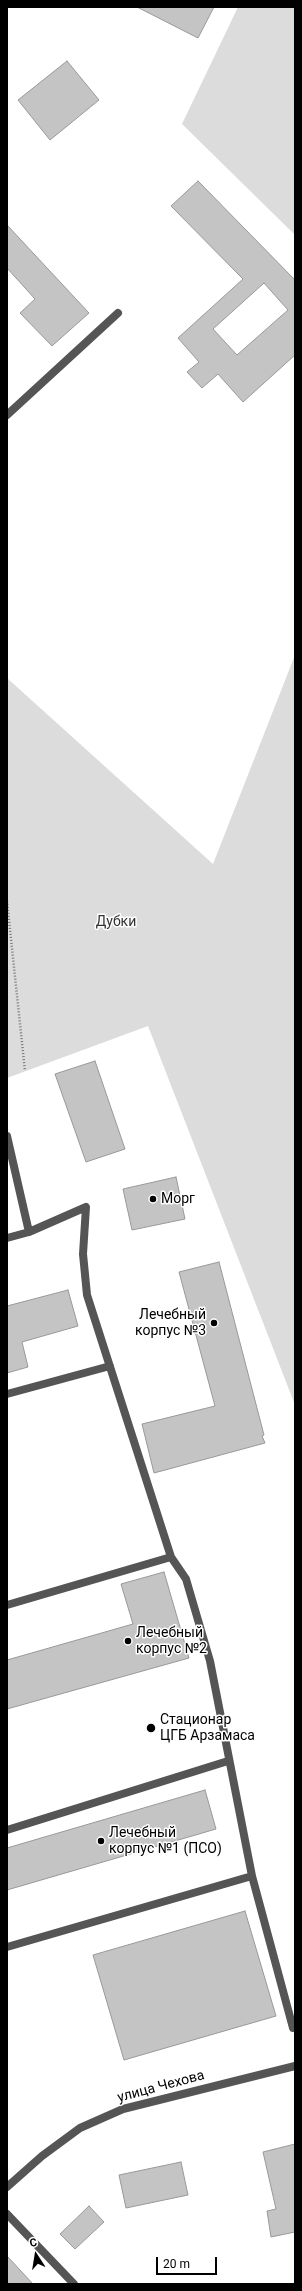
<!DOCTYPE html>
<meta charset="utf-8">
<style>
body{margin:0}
#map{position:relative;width:302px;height:2291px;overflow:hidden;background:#fff;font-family:Roboto,sans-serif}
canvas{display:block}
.frame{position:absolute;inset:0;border:8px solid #000;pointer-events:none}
.north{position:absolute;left:16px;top:2235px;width:40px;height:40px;-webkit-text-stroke:3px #fff;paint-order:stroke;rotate:348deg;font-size:11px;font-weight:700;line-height:16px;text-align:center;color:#000}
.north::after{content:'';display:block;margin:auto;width:14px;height:18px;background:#000;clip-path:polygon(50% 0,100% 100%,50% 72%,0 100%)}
.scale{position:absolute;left:156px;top:2257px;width:61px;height:18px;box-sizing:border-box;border:2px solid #000;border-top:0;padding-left:5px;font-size:12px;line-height:14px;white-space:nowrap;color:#000;-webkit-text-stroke:3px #fff;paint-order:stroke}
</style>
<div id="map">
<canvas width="302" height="2291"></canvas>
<div class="frame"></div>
<div class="north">С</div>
<div class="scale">20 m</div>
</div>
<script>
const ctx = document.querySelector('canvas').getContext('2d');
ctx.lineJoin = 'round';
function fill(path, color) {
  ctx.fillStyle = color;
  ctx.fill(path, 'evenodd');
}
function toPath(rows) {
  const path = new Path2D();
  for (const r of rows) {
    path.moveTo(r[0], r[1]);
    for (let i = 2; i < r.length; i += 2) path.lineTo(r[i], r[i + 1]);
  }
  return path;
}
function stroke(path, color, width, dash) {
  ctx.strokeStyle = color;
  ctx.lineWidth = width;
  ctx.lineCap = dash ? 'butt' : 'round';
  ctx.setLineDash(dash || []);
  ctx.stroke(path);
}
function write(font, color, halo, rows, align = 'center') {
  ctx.font = font + ' Roboto,sans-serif';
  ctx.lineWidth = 3;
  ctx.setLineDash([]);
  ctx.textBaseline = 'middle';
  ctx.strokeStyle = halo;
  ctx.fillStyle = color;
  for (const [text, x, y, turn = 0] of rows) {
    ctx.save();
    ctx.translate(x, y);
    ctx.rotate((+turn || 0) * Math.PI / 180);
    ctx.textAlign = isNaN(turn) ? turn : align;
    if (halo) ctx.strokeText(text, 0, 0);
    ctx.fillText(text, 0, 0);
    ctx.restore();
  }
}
fill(toPath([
 [238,7,295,7,295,235,182,124],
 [295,655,295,1405,148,1026,7,1078,7,678,213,864]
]), '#dcdcdc');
const building = toPath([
 [137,7,214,7,198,38,137,7],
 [67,61,99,100,50,140,18,100,67,61],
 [198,181,295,280,295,355,243,402,218,374,202,388,187,372,199,362,178,338,243,279,171,206,198,181],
 [264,283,288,310,237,355,213,329,264,283],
 [7,225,89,313,52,346,20,313,35,299,7,268,7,225],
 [95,1061,125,1149,86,1162,55,1074,95,1061],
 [176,1177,185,1219,132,1230,123,1189,176,1177],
 [219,1262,264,1435,262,1436,265,1443,154,1473,142,1424,215,1406,179,1272,219,1262],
 [68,1290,78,1326,22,1342,28,1367,7,1373,7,1306,68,1290],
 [164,1572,189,1658,7,1709,7,1660,133,1624,121,1584,164,1572],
 [205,1790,216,1829,7,1890,7,1848,205,1790],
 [245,1911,276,2016,124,2060,93,1955,245,1911],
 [295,2144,295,2232,271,2237,267,2211,276,2209,263,2152,295,2144],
 [181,2162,188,2195,126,2208,119,2175,181,2162],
 [89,2206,104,2222,75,2249,60,2234,89,2206],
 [7,2256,33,2284,7,2284,7,2256]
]);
fill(building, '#c4c4c4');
stroke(building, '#999', 1);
stroke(toPath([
 [7,901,25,1071]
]), '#777', 2.5, [1, 2]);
stroke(toPath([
 [7,415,118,313],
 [7,1136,29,1232,7,1238],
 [29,1232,86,1207,83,1254,87,1295,171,1557,186,1579,210,1661,252,1876,293,2028],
 [7,1394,110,1366],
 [7,1605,171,1557],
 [7,1830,228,1761],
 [7,1947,252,1876]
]), '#555', 8);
stroke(toPath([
 [7,2214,74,2284]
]), '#555', 8);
stroke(toPath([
 [7,2187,42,2156,80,2128,123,2109,295,2066]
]), '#555', 8);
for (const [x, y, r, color] of [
 [153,1199,4,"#000"],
 [214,1323,4,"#000"],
 [128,1641,4,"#000"],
 [151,1728,5,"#000"],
 [101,1841,4,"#000"]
]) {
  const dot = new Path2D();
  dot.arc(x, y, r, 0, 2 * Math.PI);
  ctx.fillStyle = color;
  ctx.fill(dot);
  stroke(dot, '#fff', 1.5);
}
write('14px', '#333', '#fff', [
 ["Дубки",116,922]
]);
write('14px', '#000', '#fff', [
 ["Морг",161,1199],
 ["Лечебный",206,1315,"right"],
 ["корпус №3",206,1331,"right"],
 ["Лечебный",136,1633],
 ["корпус №2",136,1649],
 ["Стационар",160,1720],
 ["ЦГБ Арзамаса",160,1736],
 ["Лечебный",109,1833],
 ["корпус №1 (ПСО)",109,1849]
], 'left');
write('14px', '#000', '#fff', [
 ["улица Чехова",161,2087,-15]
]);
</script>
